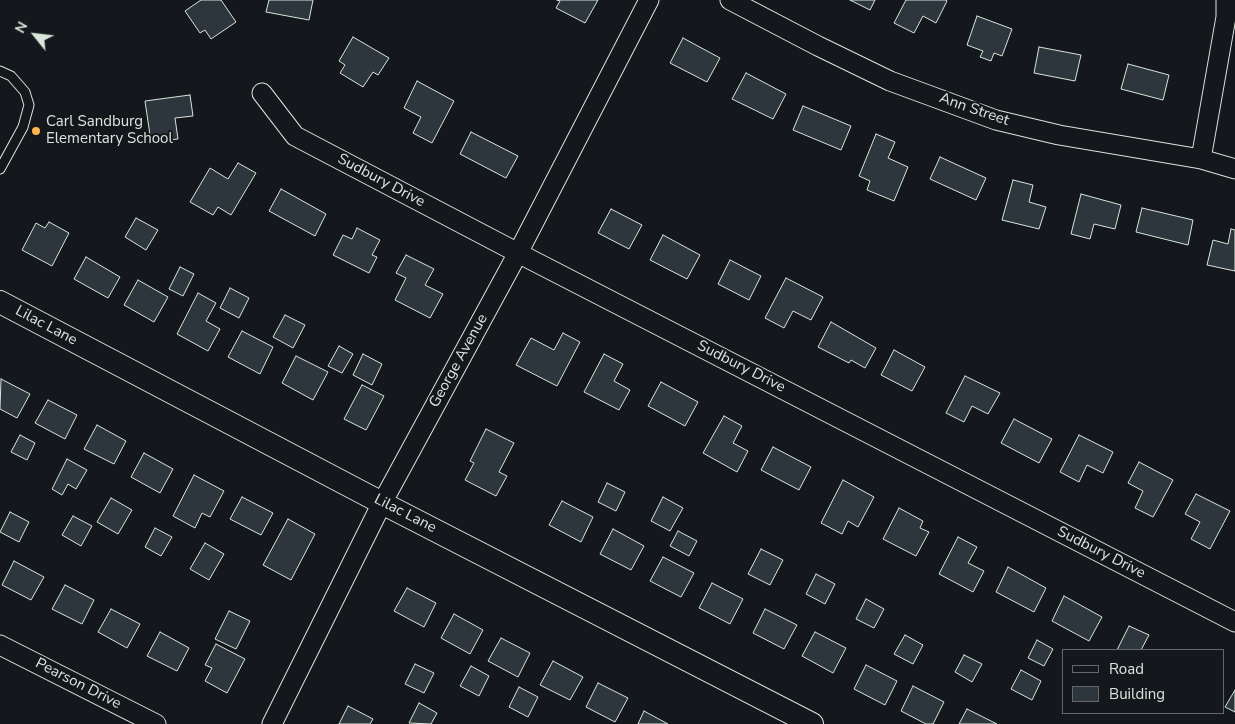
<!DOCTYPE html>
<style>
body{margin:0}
#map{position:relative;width:1235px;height:724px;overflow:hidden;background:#14181c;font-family:"Nunito Sans",sans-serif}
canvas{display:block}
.legend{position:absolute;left:1062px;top:649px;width:162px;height:65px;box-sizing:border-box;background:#14181c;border:1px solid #626a69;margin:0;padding:6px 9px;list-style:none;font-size:15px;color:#d8e6dc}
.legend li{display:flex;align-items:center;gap:10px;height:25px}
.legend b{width:25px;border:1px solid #626a69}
.north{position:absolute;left:10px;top:10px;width:50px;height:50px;-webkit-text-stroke:4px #14181c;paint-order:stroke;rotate:299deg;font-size:14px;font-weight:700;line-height:20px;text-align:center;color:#d8e6dc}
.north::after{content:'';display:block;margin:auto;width:18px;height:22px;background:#d8e6dc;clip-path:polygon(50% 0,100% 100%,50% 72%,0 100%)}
</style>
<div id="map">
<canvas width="1235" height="724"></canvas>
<ul class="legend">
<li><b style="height:6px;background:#14181c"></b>Road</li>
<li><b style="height:14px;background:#2c363c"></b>Building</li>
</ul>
<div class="north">N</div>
</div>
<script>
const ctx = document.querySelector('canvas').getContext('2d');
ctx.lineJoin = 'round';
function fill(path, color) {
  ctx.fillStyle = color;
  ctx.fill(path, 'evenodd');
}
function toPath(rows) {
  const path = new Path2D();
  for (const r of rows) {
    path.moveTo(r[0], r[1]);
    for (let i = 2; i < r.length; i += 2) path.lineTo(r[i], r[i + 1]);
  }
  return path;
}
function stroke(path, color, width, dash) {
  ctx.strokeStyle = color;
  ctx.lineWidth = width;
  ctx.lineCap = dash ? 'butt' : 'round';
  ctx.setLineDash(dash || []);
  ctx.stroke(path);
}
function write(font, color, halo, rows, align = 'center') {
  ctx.font = font + ' "Nunito Sans",sans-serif';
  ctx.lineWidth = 4;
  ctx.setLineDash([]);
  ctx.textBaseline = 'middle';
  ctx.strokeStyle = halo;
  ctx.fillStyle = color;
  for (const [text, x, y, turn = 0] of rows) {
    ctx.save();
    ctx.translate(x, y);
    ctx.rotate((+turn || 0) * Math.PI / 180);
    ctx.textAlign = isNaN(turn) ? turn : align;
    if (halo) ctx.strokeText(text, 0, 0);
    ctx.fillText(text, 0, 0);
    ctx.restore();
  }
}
const building = toPath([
 [201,0,221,0,236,22,211,39,205,30,200,33,185,11,201,0],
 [269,0,313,0,309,20,266,12,269,0],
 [557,0,598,0,585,23,556,8,560,1,557,0],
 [850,0,875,0,870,10,850,0],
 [906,0,946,0,947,1,936,23,923,16,914,33,894,23,906,0],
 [977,16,1012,29,1002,56,994,53,991,61,980,57,983,51,967,45,977,16],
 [353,37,389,58,378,75,373,72,363,87,340,73,345,65,339,61,353,37],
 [683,38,720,58,707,82,670,63,683,38],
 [1039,47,1081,55,1075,81,1034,73,1039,47],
 [1128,64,1169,75,1163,100,1121,89,1128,64],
 [746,73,786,94,773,119,732,99,746,73],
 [417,81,454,101,432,143,413,133,421,117,404,108,417,81],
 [190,95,193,116,175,118,178,139,151,142,145,101,190,95],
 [803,106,851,126,841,150,793,130,803,106],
 [471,132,518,156,506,178,460,154,471,132],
 [876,134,895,142,888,158,908,167,894,201,867,190,870,181,859,176,876,134],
 [940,157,986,178,976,200,930,179,940,157],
 [238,163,256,173,231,215,218,207,213,215,190,202,210,168,228,179,238,163],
 [1013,180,1033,185,1029,202,1046,207,1039,229,1002,220,1013,180],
 [281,189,326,214,315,236,269,211,281,189],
 [1081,194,1121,205,1115,229,1094,224,1090,239,1071,234,1081,194],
 [1142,208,1193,220,1188,245,1136,232,1142,208],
 [611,209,642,225,629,249,598,233,611,209],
 [136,218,158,230,146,250,125,237,136,218],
 [49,222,69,233,52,266,22,250,36,223,45,228,49,222],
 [357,228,380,240,372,255,377,257,369,273,333,255,343,235,352,239,357,228],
 [1231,229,1235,230,1235,271,1207,265,1213,240,1228,244,1231,229],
 [663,235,700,255,687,279,650,260,663,235],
 [406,255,434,269,425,285,443,294,430,318,395,300,406,278,396,273,406,255],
 [86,257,120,277,108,298,74,279,86,257],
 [730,260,761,276,749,300,718,284,730,260],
 [180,267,194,274,183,296,169,289,180,267],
 [786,278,823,297,811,320,793,311,784,328,765,318,786,278],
 [138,280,168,297,154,322,124,305,138,280],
 [230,288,249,298,239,318,220,308,230,288],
 [198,293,216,303,206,321,220,329,208,351,177,334,198,293],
 [285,315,305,325,293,348,273,337,285,315],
 [831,322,876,348,865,368,851,360,849,363,818,347,831,322],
 [242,331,273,347,260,374,228,357,242,331],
 [563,333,580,342,557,386,516,365,531,338,554,350,563,333],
 [339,346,353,354,342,373,328,366,339,346],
 [894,350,925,367,912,391,881,375,894,350],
 [363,354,382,364,372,385,353,375,363,354],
 [604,354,623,364,614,381,630,390,619,410,584,392,604,354],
 [296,356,328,372,313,400,282,383,296,356],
 [965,376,1000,393,988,414,972,406,964,422,946,413,965,376],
 [1,379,30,394,17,418,0,409,1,379],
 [661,382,698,402,685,426,648,406,661,382],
 [362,385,384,396,366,430,344,419,362,385],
 [48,400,77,415,65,439,35,423,48,400],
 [724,416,742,426,733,443,748,451,737,472,703,453,724,416],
 [1014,419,1052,439,1039,463,1001,443,1014,419],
 [97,425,126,441,114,464,84,449,97,425],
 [486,429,514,443,499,472,507,476,496,496,465,480,474,463,470,461,486,429],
 [20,435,35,443,27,460,11,452,20,435],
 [1079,435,1113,452,1103,473,1087,465,1079,482,1060,472,1079,435],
 [773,447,811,467,799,490,761,470,773,447],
 [144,453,173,469,160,493,131,477,144,453],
 [67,459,87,470,76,489,68,484,62,495,52,489,67,459],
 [1139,462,1173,480,1153,517,1135,508,1143,491,1128,483,1139,462],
 [194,475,224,491,210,517,202,513,195,528,173,516,194,475],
 [843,480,874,497,858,527,848,521,842,534,821,523,843,480],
 [607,483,625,492,616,511,598,502,607,483],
 [1196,494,1230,511,1210,549,1191,539,1200,522,1185,514,1196,494],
 [242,497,273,513,261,535,230,519,242,497],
 [663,497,683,508,670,531,651,521,663,497],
 [111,498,132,510,118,534,97,522,111,498],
 [562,501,593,517,581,542,549,525,562,501],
 [899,508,923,521,920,528,929,532,916,556,883,539,899,508],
 [10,512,29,522,19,542,0,532,10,512],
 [73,516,92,526,81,546,62,535,73,516],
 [288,519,315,534,291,580,263,565,288,519],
 [155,528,172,537,161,556,145,547,155,528],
 [613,529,644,546,631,570,600,554,613,529],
 [678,531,697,541,689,556,670,546,678,531],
 [958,537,977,547,968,563,984,571,973,592,939,574,958,537],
 [205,543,224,554,209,580,190,569,205,543],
 [761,549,783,560,770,585,748,574,761,549],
 [663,557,694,573,681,597,650,581,663,557],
 [14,561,44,577,31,600,2,585,14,561],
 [1008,567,1046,588,1034,612,996,592,1008,567],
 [816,574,835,584,825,604,806,594,816,574],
 [712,583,743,599,730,624,699,608,712,583],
 [65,585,94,600,82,624,52,609,65,585],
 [407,588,436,603,424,627,394,611,407,588],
 [1064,596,1102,617,1089,641,1052,621,1064,596],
 [866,599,884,609,874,628,856,619,866,599],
 [111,609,140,624,127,648,98,632,111,609],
 [765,609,797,625,784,649,753,633,765,609],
 [229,611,250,621,236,649,215,639,229,611],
 [454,614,483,630,470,654,441,638,454,614],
 [1129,626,1149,635,1141,650,1117,650,1129,626],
 [160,632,189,648,177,671,147,656,160,632],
 [815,632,846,648,833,673,802,656,815,632],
 [905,635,923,645,913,664,894,654,905,635],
 [501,638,530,653,518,677,488,661,501,638],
 [1037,640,1053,649,1044,666,1028,658,1037,640],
 [216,644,245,659,227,693,205,681,212,668,205,665,216,644],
 [964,655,982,664,972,682,955,672,964,655],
 [553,661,583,677,570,700,540,685,553,661],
 [415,664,434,673,424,693,405,684,415,664],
 [866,665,897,681,885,705,854,689,866,665],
 [471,666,489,676,479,696,460,686,471,666],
 [1021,670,1041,681,1032,700,1011,689,1021,670],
 [598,683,628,698,615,722,586,707,598,683],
 [913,686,944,702,933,724,926,724,901,711,913,686],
 [519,687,538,697,528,717,509,707,519,687],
 [1235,690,1235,712,1225,707,1235,690],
 [419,703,437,713,431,724,409,723,419,703],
 [348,706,373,719,370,724,339,724,348,706],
 [967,709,997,724,959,724,967,709],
 [644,711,668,724,638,724,644,711]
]);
fill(building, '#2c363c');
stroke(building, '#d8e6dc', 1);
const service = toPath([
 [0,71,11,76,25,92,29,105,23,127,0,169]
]);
const minor = toPath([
 [730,0,818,46,890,81,996,120,1059,135,1201,159,1235,169],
 [262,93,295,136,518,253,1235,622],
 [1201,159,1226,17,1226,0],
 [0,645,156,724],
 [272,724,382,503,518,253,649,0]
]);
const tertiary = toPath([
 [0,302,382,503,812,724]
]);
stroke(service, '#d8e6dc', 11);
stroke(minor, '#d8e6dc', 21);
stroke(tertiary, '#d8e6dc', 24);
stroke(service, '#14181c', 9);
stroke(minor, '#14181c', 19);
stroke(tertiary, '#14181c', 22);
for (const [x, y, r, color] of [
 [36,131,5,"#ffb74d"]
]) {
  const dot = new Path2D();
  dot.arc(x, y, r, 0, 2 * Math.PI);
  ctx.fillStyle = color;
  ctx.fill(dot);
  stroke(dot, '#14181c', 2);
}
write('15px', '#d8e6dc', '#14181c', [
 ["Ann Street",974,110,19],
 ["Sudbury Drive",381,181,28],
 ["Lilac Lane",46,326,28],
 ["George Avenue",459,361,-61],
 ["Sudbury Drive",741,367,27],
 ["Lilac Lane",405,514,27],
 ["Sudbury Drive",1101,553,27],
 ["Pearson Drive",78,684,27]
]);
write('15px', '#d8e6dc', '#14181c', [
 ["Carl Sandburg",46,122],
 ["Elementary School",46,139]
], 'left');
</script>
